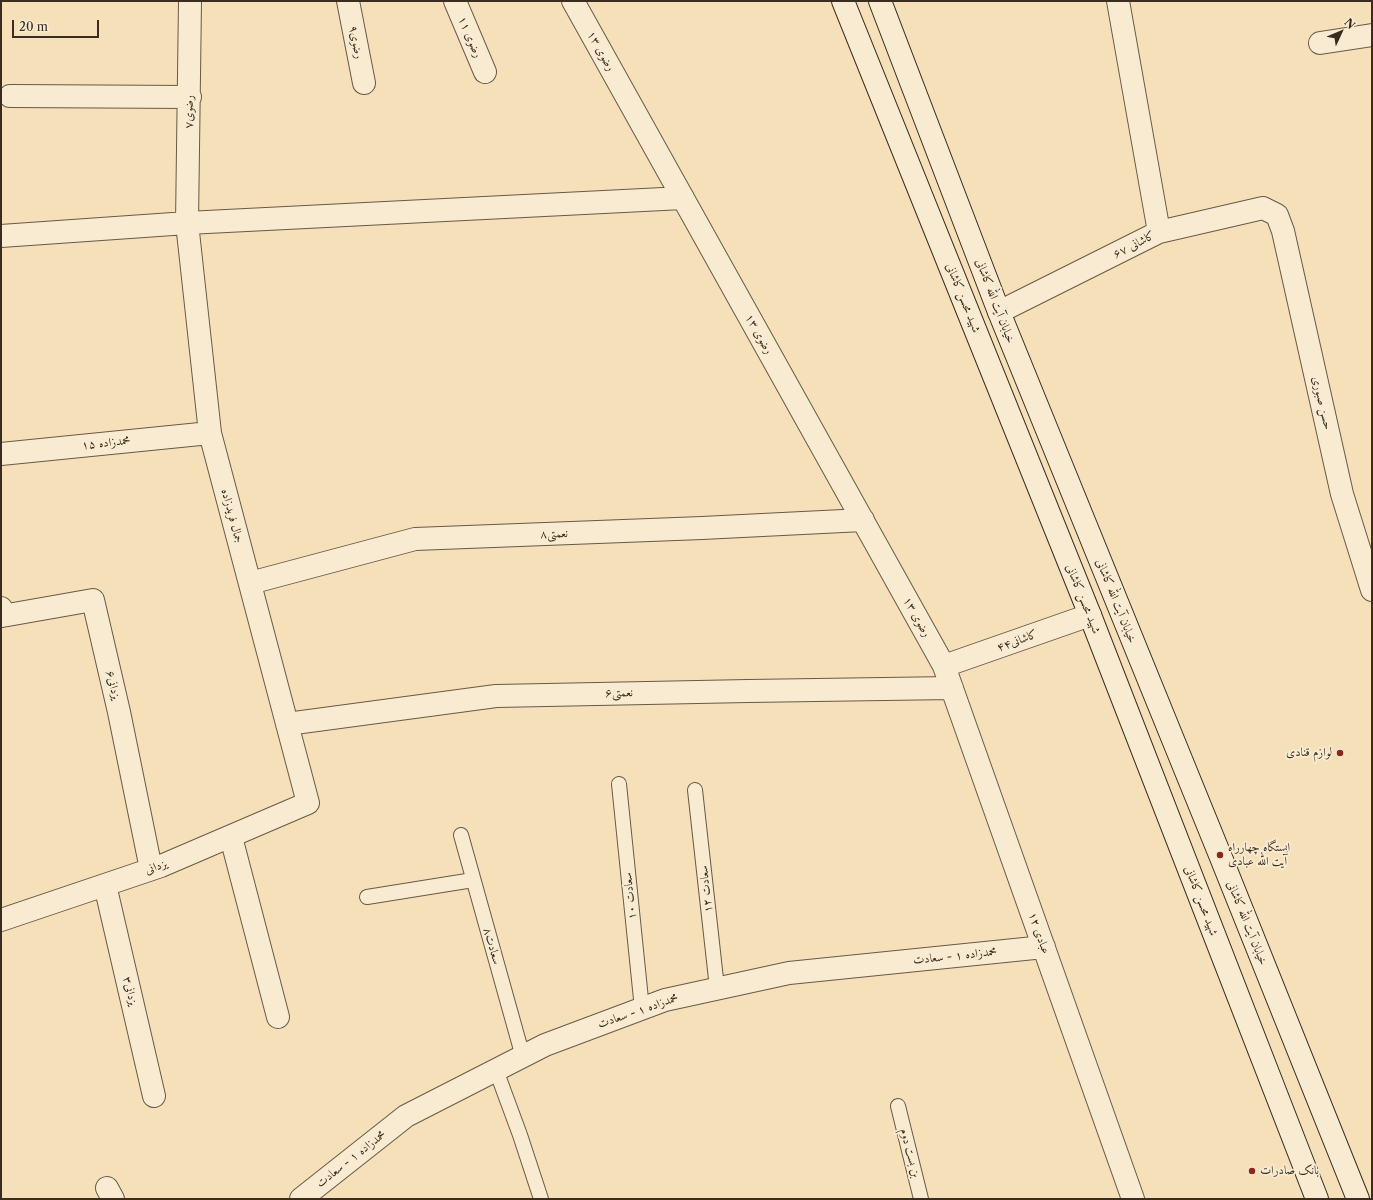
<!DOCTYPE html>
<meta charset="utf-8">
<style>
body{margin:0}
#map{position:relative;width:1373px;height:1200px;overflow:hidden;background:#f5e0ba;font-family:"Libre Caslon Text",serif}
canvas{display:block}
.frame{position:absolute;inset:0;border:2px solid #3a2c1f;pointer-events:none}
.north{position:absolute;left:1321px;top:12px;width:40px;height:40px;-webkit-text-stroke:3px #f8ebd2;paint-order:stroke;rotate:46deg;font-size:11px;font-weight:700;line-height:16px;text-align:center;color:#3a2c1f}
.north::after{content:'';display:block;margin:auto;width:14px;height:18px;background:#3a2c1f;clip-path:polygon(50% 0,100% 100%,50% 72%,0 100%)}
.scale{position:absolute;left:12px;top:20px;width:87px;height:18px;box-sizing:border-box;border:2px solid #3a2c1f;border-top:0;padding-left:5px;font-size:12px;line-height:14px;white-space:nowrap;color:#3a2c1f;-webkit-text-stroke:3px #f8ebd2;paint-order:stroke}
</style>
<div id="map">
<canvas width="1373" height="1200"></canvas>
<div class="frame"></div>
<div class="north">N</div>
<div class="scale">20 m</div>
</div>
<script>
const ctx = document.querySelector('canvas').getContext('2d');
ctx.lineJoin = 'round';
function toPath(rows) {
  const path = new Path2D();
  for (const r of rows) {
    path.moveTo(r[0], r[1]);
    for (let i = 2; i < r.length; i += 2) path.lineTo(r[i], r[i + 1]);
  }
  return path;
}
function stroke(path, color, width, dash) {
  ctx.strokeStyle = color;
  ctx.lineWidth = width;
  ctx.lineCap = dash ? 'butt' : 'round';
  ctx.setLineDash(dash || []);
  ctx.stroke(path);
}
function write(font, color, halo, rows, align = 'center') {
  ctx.font = font + ' "Libre Caslon Text",Amiri,serif';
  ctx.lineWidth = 3.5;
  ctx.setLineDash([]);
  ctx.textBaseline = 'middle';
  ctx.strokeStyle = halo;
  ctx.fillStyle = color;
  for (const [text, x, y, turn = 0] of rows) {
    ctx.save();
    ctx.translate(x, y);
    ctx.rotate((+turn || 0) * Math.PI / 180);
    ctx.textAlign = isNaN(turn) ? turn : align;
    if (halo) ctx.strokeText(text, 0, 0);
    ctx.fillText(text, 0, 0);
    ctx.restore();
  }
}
const lane = toPath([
 [619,784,642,1009],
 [695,790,717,988],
 [461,835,523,1057],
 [367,897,473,880],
 [496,1070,520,1135,541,1199],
 [898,1106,921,1199]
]);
const street = toPath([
 [348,1,364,83],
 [455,1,485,72],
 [573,1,944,666,1133,1199],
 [1118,1,1159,232],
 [1320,43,1372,35],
 [10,96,190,97],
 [1,236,187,223,683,198],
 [999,312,1159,232,1263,208,1277,215,1283,231,1342,494,1372,590],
 [1,454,210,433],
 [250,583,415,539,702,528,863,520],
 [1,608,2,616,93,600,119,712,151,869],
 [944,666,1090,615],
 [287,724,496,696,748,691,952,688],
 [231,837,278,1017],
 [105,885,154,1096],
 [1,920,161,866,308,803,210,433,187,223,190,1],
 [107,1188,113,1199],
 [301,1199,406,1116,545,1045,665,1000,789,973,1044,947]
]);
const secondary = toPath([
 [843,1,1090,615,1317,1199],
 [880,1,999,312,1220,855,1358,1199]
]);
stroke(lane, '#695946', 16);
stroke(street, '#695946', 24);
stroke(secondary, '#3a2c1f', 24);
stroke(lane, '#f8ebd2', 14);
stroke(street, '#f8ebd2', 22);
stroke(secondary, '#f8ebd2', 22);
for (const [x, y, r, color] of [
 [1340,753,4,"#8f2418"],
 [1220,855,4,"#8f2418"],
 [1252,1171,4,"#8f2418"]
]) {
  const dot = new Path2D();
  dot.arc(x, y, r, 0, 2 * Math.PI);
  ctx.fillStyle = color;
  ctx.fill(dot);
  stroke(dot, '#f8ebd2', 1.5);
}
write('12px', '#3a2c1f', '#f8ebd2', [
 ["رضوی ۱۱",470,37,67],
 ["رضوی۹",356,42,79],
 ["رضوی ۱۳",601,51,61],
 ["رضوی۷",189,112,-89],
 ["کاشانی ۶۷",1134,245,-27],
 ["شهید محسن کاشانی",963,298,68],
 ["خیابان آیت الله کاشانی",995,301,69],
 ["رضوی ۱۳",759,334,61],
 ["حسن صبوری",1322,403,77],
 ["محمدزاده ۱۵",106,443,-6],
 ["جمال فریدزاده",232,516,75],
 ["نعمتی۸",554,534,-2],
 ["شهید محسن کاشانی",1083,599,68],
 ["خیابان آیت الله کاشانی",1116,601,68],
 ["رضوی ۱۳",917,617,61],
 ["کاشانی۴۴",1017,641,-20],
 ["یزدانی۶",113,685,77],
 ["نعمتی۶",619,693,-1],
 ["یزدانی",156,867,-20],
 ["سعادت ۱۲",706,889,-96],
 ["سعادت ۱۰",630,896,-96],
 ["شهید محسن کاشانی",1201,901,69],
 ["خیابان آیت الله کاشانی",1247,923,68],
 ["عبادی ۱۲",1039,933,71],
 ["سعادت۸",492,946,74],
 ["محمدزاده ۱ - سعادت",955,956,-6],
 ["یزدانی۳",130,991,77],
 ["محمدزاده ۱ - سعادت",638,1011,-19],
 ["بن بست دوم",910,1153,76],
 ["محمدزاده ۱ - سعادت",351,1159,-38]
]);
write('12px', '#3a2c1f', '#f8ebd2', [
 ["لوازم قنادی",1332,753,"right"],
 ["ایستگاه چهارراه",1228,848],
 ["آیت الله عبادی",1228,862],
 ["بانک صادرات",1260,1171]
], 'left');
</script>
